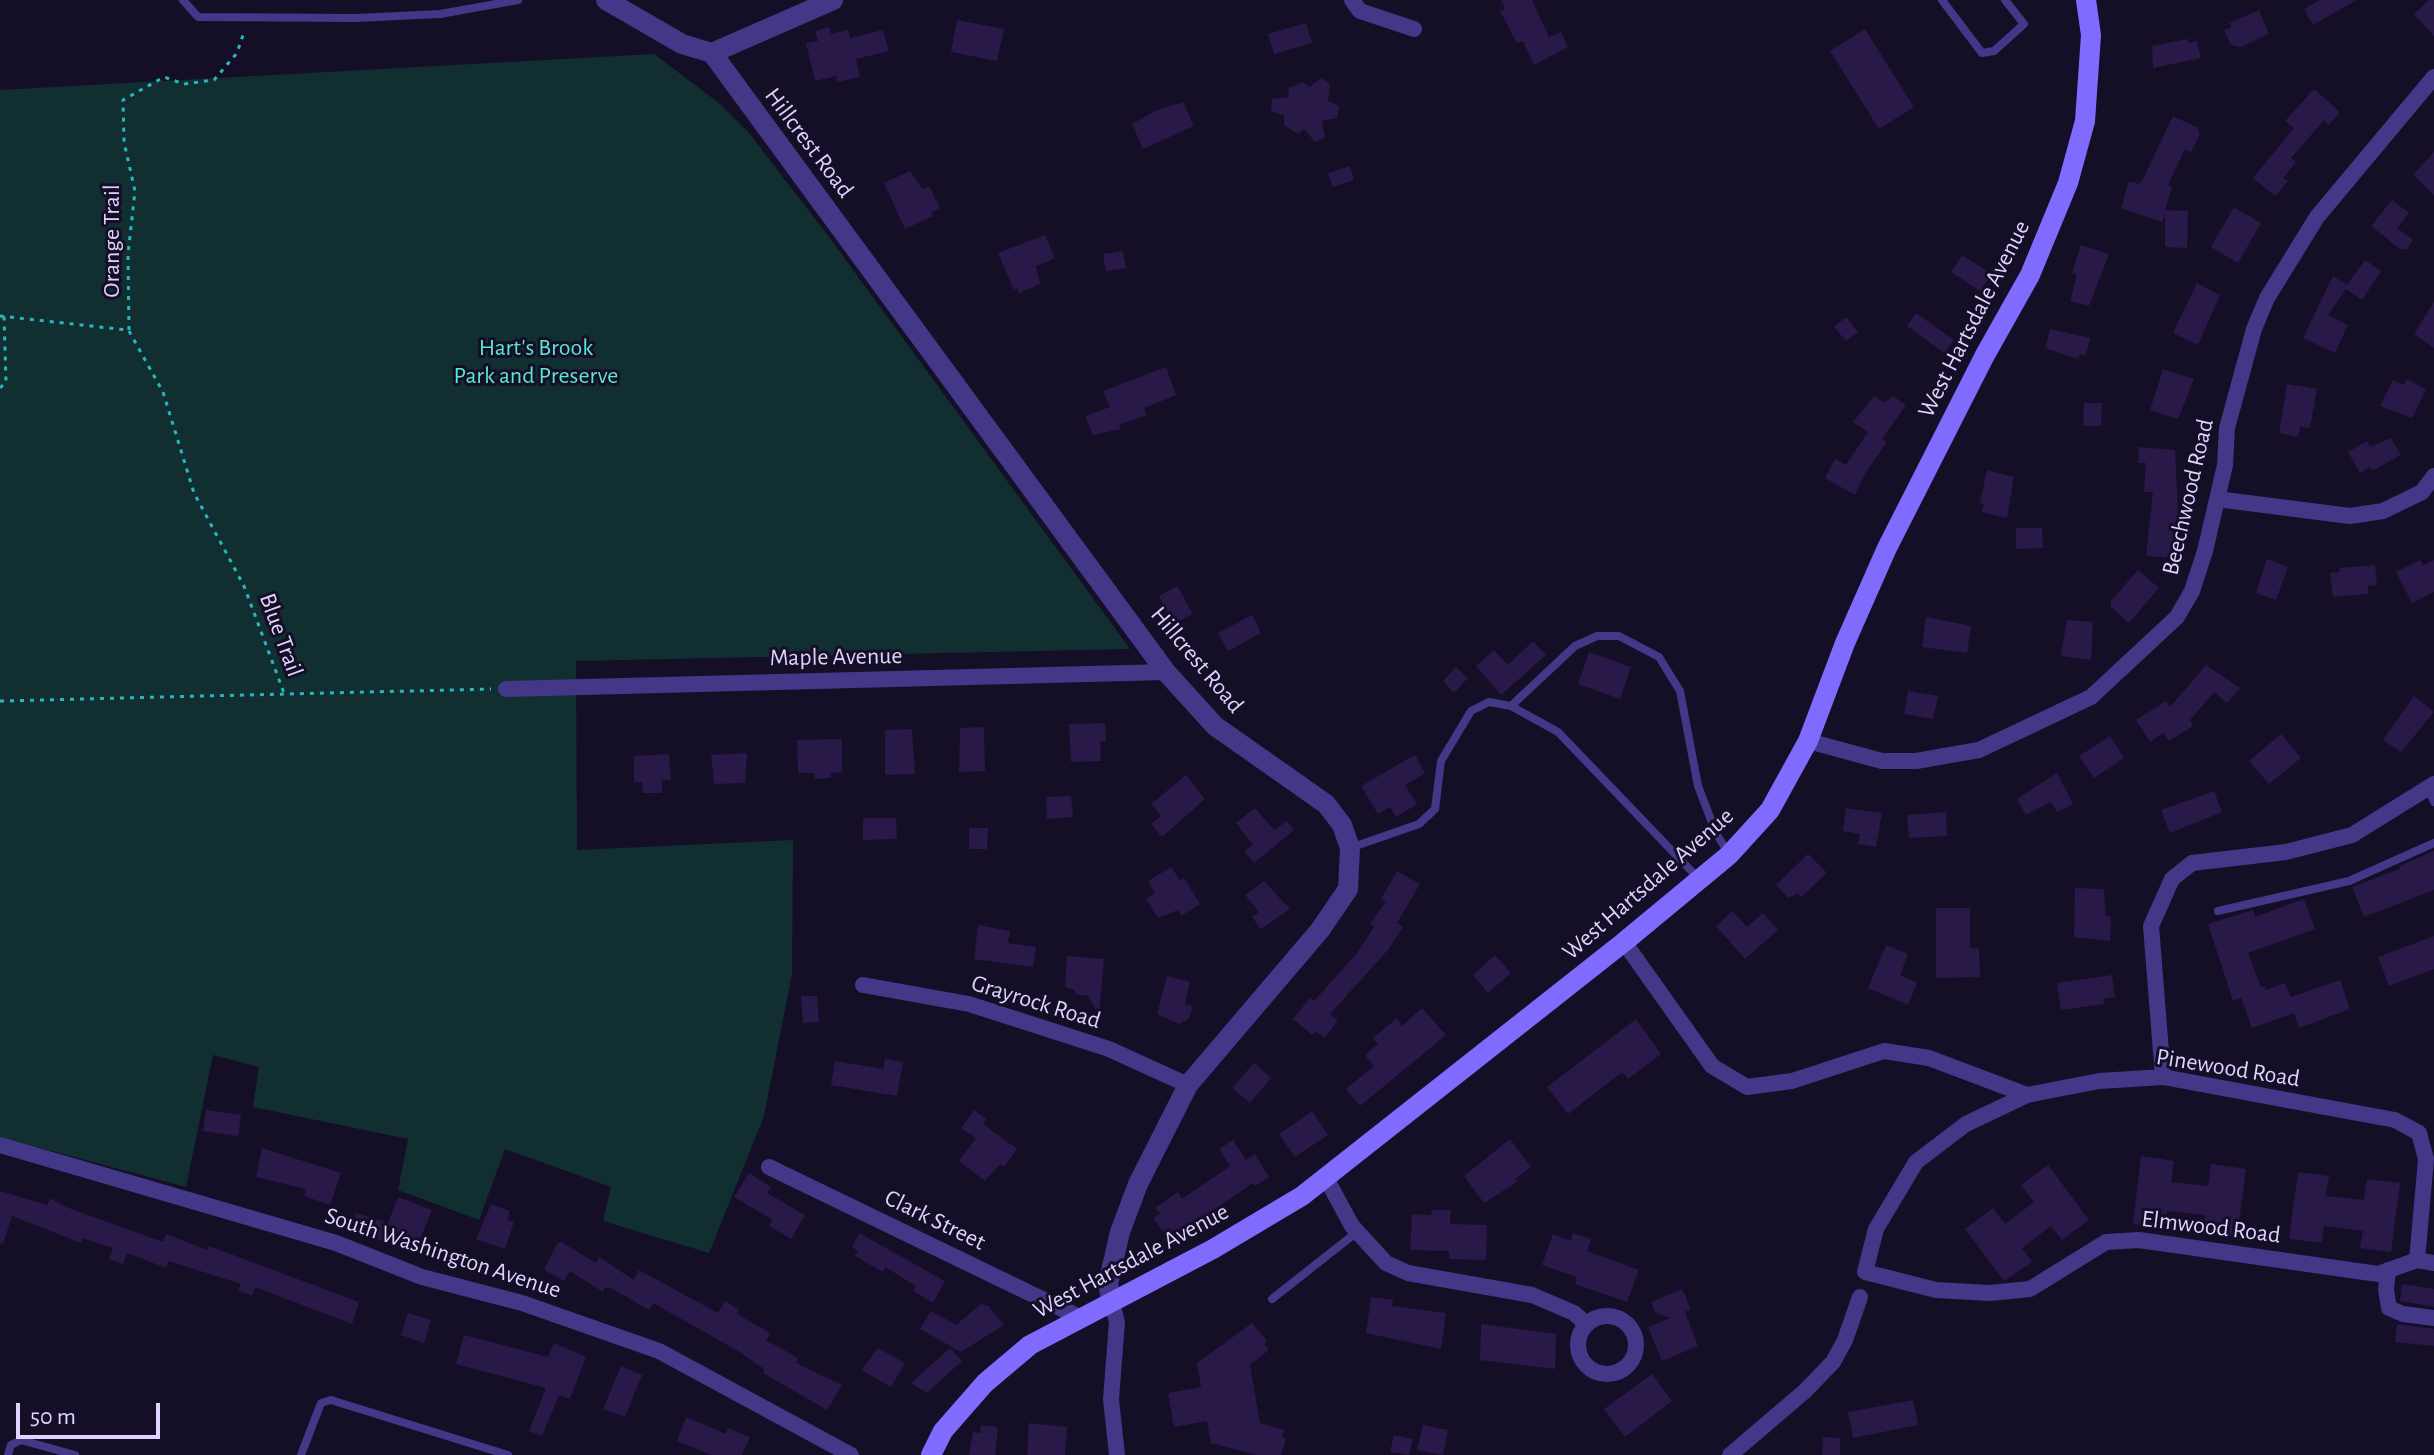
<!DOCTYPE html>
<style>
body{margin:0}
#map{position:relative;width:2434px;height:1455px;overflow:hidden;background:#150e27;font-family:"Alegreya Sans",sans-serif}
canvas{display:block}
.scale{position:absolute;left:16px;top:1403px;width:144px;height:36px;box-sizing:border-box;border:4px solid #ded4ff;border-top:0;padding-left:10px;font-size:24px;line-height:28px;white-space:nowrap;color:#ded4ff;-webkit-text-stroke:6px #150e27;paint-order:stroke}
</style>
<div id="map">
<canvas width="2434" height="1455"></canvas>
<div class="scale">50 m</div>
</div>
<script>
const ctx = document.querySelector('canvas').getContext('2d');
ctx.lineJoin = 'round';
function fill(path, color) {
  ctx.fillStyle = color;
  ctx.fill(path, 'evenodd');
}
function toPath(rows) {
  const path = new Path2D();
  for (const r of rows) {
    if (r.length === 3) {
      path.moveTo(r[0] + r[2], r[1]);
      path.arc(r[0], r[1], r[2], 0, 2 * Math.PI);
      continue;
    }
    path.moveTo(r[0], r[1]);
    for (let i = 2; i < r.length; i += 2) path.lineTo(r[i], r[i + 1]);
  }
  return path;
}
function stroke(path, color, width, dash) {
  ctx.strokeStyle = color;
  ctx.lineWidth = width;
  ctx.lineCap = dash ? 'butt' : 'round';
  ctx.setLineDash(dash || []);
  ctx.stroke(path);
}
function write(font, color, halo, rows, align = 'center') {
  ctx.font = font + ' "Alegreya Sans",sans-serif';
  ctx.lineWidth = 6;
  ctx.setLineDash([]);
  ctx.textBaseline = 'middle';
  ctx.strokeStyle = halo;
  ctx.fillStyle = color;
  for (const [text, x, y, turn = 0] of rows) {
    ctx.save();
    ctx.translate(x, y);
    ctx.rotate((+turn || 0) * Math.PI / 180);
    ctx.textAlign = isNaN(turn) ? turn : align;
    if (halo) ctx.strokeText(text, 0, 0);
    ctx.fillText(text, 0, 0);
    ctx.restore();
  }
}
fill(toPath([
 [654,54,719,103,749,133,829,237,1130,649,576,661,577,850,793,840,792,974,764,1116,709,1253,603,1221,611,1187,505,1149,479,1220,398,1190,408,1139,253,1107,259,1067,213,1055,186,1187,0,1137,0,90]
]), '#112f31');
fill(toPath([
 [1501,0,1532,0,1549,37,1561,32,1568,47,1534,65,1523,41,1517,43,1500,11,1505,9],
 [2320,0,2357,0,2313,25,2304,9],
 [2429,0,2434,0,2434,36,2414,14],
 [2259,10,2269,34,2241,47,2231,45,2224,30,2231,27,2230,23],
 [957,20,1004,29,997,61,951,52],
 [1306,23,1312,43,1274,54,1268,34],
 [829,27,831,34,848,30,850,38,883,30,889,51,856,59,860,77,837,82,836,76,815,81,806,43,818,41,815,31],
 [1865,29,1914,107,1879,129,1830,51],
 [2188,39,2189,43,2197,41,2201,58,2153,68,2152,46],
 [1321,78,1330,84,1328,101,1339,106,1337,118,1322,121,1325,138,1315,142,1304,129,1298,134,1284,125,1284,116,1271,111,1272,99,1289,97,1288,88,1302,82,1310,87],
 [2314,89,2340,112,2329,125,2324,120,2291,158,2296,162,2283,178,2288,181,2275,196,2253,178,2294,128,2285,121],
 [1183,102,1194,126,1143,149,1132,124,1157,110],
 [2173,116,2198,128,2200,134,2191,152,2185,149,2168,185,2172,187,2165,210,2188,211,2187,248,2165,247,2165,213,2162,222,2121,208,2129,181,2139,184,2143,179],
 [2434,152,2434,195,2413,175],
 [1350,166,1354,180,1333,187,1328,173],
 [910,171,923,189,929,186,940,208,931,212,933,216,905,229,884,183],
 [2392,200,2409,213,2397,228,2413,240,2407,249,2400,249,2371,226],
 [2234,207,2261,223,2238,263,2211,247],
 [1045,235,1055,258,1036,266,1040,284,1019,293,1017,288,1014,290,998,253],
 [2081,245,2109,254,2089,306,2070,301,2077,275,2072,273],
 [1123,251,1126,268,1106,271,1103,254],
 [1962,255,1992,274,1980,291,1951,272],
 [2365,260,2381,271,2362,300,2346,289,2328,315,2348,325,2335,353,2303,338,2333,276,2347,285],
 [2197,283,2220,295,2198,345,2173,333],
 [2434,302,2434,348,2414,334],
 [1916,313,1954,340,1944,353,1907,326],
 [1846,317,1858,332,1846,341,1834,327],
 [2050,329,2090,338,2086,355,2080,354,2078,359,2045,348],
 [1166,367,1176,395,1144,408,1147,415,1119,425,1121,429,1093,435,1085,416,1110,407,1103,391],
 [2163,369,2194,379,2178,419,2150,410],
 [2406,379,2426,389,2412,418,2380,406,2393,380,2404,385],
 [2287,384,2317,389,2310,428,2300,427,2298,437,2279,433],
 [1874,396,1884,403,1893,396,1906,405,1882,439,1887,442,1864,475,1855,495,1825,478,1835,459,1846,465,1868,432,1853,422],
 [2084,403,2102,403,2101,426,2083,426],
 [2391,438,2401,455,2372,471,2370,467,2360,473,2348,452,2367,441,2370,447],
 [2139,447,2175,450,2178,513,2172,558,2146,556,2153,492,2144,492,2146,463,2138,463],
 [1987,470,2014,477,2007,518,1982,512,1984,504,1980,503],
 [2016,528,2042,528,2043,548,2016,549],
 [2267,559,2288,567,2276,600,2256,593],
 [2420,560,2423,566,2434,560,2434,592,2412,603,2396,572],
 [2375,565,2377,585,2368,586,2368,594,2333,597,2330,573,2340,572,2339,568],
 [2138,570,2159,588,2129,623,2111,607,2111,601],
 [1177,586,1193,614,1174,624,1159,596],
 [1252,615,1261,633,1228,651,1218,633],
 [1926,617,1971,626,1967,653,1922,647],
 [2067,620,2093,622,2091,660,2061,656],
 [1533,641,1546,655,1501,695,1476,666,1494,650,1508,665],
 [1589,652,1631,667,1620,699,1578,684],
 [2206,665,2240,688,2227,703,2214,692,2190,720,2193,726,2169,741,2163,733,2150,742,2136,720,2166,701,2170,707],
 [1456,667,1468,678,1454,693,1443,681],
 [1908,691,1938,696,1933,719,1904,714],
 [2414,696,2434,712,2401,752,2383,740],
 [1105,723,1106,741,1100,741,1101,761,1071,762,1069,724],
 [984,727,985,771,959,772,960,728],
 [912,729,915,774,885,775,885,730],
 [2281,734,2301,758,2269,784,2249,761],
 [2110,736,2124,758,2094,778,2079,756],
 [842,739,842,772,831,773,831,778,815,779,814,773,798,773,797,740],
 [747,753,745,783,714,784,711,755],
 [669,754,671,780,662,780,662,793,643,793,642,782,634,782,634,756],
 [1415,755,1425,773,1405,785,1417,804,1396,817,1390,807,1378,814,1361,786],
 [2057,773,2073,804,2057,812,2051,802,2026,815,2017,799],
 [1186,775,1205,799,1162,837,1151,824,1161,816,1151,804],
 [2214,791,2222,812,2170,833,2161,810],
 [1071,796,1073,817,1047,819,1046,797],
 [1255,808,1274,830,1287,821,1294,830,1254,863,1244,851,1253,845,1236,823],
 [1846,808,1882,813,1876,847,1858,844,1860,834,1843,831],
 [1946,812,1947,836,1909,838,1907,815],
 [863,818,896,818,897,839,863,840],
 [969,828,988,828,987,849,969,849],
 [2434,851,2434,890,2364,917,2352,887,2400,869,2399,866],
 [1808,854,1827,873,1801,897,1798,894,1788,898,1776,885],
 [1171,867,1180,880,1184,878,1200,904,1181,916,1178,910,1158,918,1146,899,1155,893,1148,881],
 [1397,871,1420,884,1397,923,1403,927,1388,950,1330,1014,1338,1021,1324,1038,1316,1031,1312,1035,1293,1019,1310,998,1314,1001,1357,953,1374,927,1370,924,1386,901,1381,899],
 [1264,881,1290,909,1261,929,1252,917,1259,912,1245,895],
 [2075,888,2104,889,2106,916,2111,917,2110,941,2074,937],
 [2304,899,2315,929,2248,953,2261,987,2265,986,2266,990,2285,983,2291,997,2340,980,2350,1009,2299,1028,2294,1013,2252,1028,2241,998,2233,1001,2208,924,2253,910,2255,917],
 [1936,908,1970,908,1970,948,1979,948,1980,977,1936,978],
 [1732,911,1747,927,1763,913,1778,930,1745,959,1716,926],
 [978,925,1010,931,1008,943,1036,947,1033,967,974,959],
 [2434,936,2434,969,2389,986,2378,957],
 [1886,945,1908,954,1900,975,1917,983,1908,1005,1868,988],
 [1495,955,1511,973,1488,993,1473,975],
 [1067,956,1104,959,1099,1015,1088,996,1075,994,1075,990,1065,987],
 [2112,975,2115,997,2103,999,2104,1004,2061,1010,2057,983],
 [1167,976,1190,982,1185,1004,1193,1006,1189,1019,1179,1024,1157,1014],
 [801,996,817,996,819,1022,803,1023],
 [1422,1008,1446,1035,1360,1106,1346,1089,1374,1066,1365,1055,1378,1044,1373,1038,1397,1018,1402,1026],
 [1636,1019,1661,1054,1628,1079,1622,1072,1568,1114,1547,1087],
 [885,1059,903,1062,897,1096,831,1085,835,1061,883,1069],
 [1254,1063,1271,1078,1250,1103,1232,1088],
 [206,1110,241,1115,238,1136,203,1131],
 [974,1110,986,1119,983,1124,1017,1149,1004,1167,1000,1164,985,1181,959,1161,976,1138,961,1128],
 [1312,1111,1328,1135,1295,1157,1279,1134],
 [1510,1139,1531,1167,1515,1179,1517,1182,1484,1203,1464,1176],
 [1233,1140,1246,1160,1255,1154,1269,1177,1255,1186,1253,1183,1169,1240,1153,1218,1160,1214,1155,1208,1178,1192,1182,1199,1230,1166,1219,1149],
 [262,1148,341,1173,330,1205,304,1196,306,1189,256,1177],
 [2141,1156,2174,1161,2171,1182,2208,1186,2211,1164,2246,1169,2237,1237,2203,1233,2205,1215,2167,1211,2165,1228,2133,1224],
 [2048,1165,2089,1220,2062,1240,2051,1226,2022,1248,2032,1262,2004,1281,1965,1229,1993,1208,2005,1224,2034,1202,2021,1185],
 [2298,1172,2329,1176,2326,1196,2364,1200,2367,1179,2400,1183,2391,1252,2360,1248,2363,1231,2324,1226,2322,1243,2289,1239],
 [749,1173,771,1187,767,1193,805,1215,791,1239,769,1226,773,1220,734,1197],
 [0,1191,47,1205,50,1198,66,1207,163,1242,166,1234,207,1250,209,1246,359,1302,352,1324,255,1287,252,1296,238,1290,241,1284,169,1261,166,1268,127,1253,123,1264,109,1259,113,1248,83,1238,81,1243,12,1216,3,1244,0,1244],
 [398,1197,432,1210,418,1244,409,1241,406,1249,351,1230,356,1213,388,1223],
 [491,1204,510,1211,507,1220,514,1222,505,1249,476,1239],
 [1432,1210,1451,1210,1450,1224,1487,1225,1486,1260,1449,1259,1449,1251,1410,1250,1412,1214,1431,1215],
 [859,1233,945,1281,933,1303,913,1291,916,1286,885,1267,883,1272,855,1256,858,1251,852,1247],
 [1573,1233,1591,1239,1587,1251,1639,1270,1627,1302,1575,1284,1577,1277,1542,1265,1553,1234,1571,1241],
 [561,1242,596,1263,599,1257,634,1280,639,1270,718,1313,725,1301,739,1310,737,1314,770,1333,766,1340,798,1358,796,1363,842,1385,827,1410,763,1373,764,1369,738,1351,653,1303,649,1310,611,1288,605,1288,603,1292,570,1271,564,1281,544,1270,557,1243],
 [2402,1284,2434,1289,2434,1307,2400,1301],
 [1682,1289,1691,1309,1685,1312,1698,1346,1662,1361,1648,1327,1670,1318,1655,1312,1651,1302],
 [1371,1297,1393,1300,1392,1306,1446,1313,1441,1349,1366,1333],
 [981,1304,988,1306,1004,1325,961,1352,920,1329,931,1311,956,1325],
 [408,1313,431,1320,424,1343,401,1335],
 [1252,1323,1267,1341,1264,1344,1269,1350,1250,1365,1260,1423,1284,1430,1282,1437,1286,1439,1281,1455,1257,1455,1211,1443,1207,1421,1174,1427,1168,1393,1201,1387,1197,1363],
 [1481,1324,1556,1334,1555,1369,1480,1360],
 [2397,1324,2434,1329,2434,1346,2395,1342],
 [464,1335,548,1357,554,1343,586,1357,570,1399,559,1395,542,1436,529,1431,546,1388,456,1364],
 [878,1348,905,1363,891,1387,861,1370],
 [950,1348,962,1361,927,1393,911,1383],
 [621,1366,642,1375,625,1417,603,1409],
 [1652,1374,1672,1401,1625,1437,1604,1409],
 [1913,1400,1918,1425,1853,1438,1848,1412],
 [686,1417,726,1434,728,1428,750,1437,742,1455,712,1455,677,1441],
 [1029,1423,1067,1427,1065,1455,1027,1455],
 [981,1425,998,1427,995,1455,969,1455,973,1432,980,1433],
 [1423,1425,1448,1430,1443,1455,1417,1450],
 [1394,1435,1413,1439,1409,1455,1390,1452],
 [1823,1437,1840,1438,1840,1455,1822,1455]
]), '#281949');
stroke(toPath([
 [0,316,127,330],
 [129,330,128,254,135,191,124,142,123,100,164,77,184,84,214,80,237,53,244,32],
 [129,331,163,392,194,493,244,586,284,693],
 [0,388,6,382,4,316],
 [0,701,491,689]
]), '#29b6be', 3, [4, 6]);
stroke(toPath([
 [183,0,198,17,357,18,440,14,518,0],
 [1942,0,1982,53,1994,51,2024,24,2005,0],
 [1511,706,1575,646,1597,636,1619,636,1659,657,1680,691,1698,786,1716,833,1729,854],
 [2428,788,2434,802],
 [1350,848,1419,824,1435,809,1441,761,1471,711,1489,702,1511,706,1558,732,1699,879],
 [2218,911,2349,881,2434,843],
 [1272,1299,1357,1232],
 [8,1455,11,1445,21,1440,75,1455],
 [301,1455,321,1403,331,1400,508,1455]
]), '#433788', 8);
stroke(toPath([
 [1352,0,1360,11,1414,29],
 [2217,499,2350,516,2383,511,2422,492,2434,476],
 [506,689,1166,672],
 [1808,741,1882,761,1916,761,1979,750,2091,697,2177,617,2192,591,2205,551,2225,465,2227,428,2254,329,2267,298,2317,217,2434,77],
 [1624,942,1712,1066,1747,1087,1792,1081,1884,1051,1929,1058,2027,1095],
 [863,985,969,1004,1109,1049,1188,1085],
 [2163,1077,2151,926,2172,879,2192,863,2286,852,2352,835,2434,784],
 [0,1145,336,1243,422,1277,522,1303,659,1351,851,1455],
 [769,1167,1079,1317],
 [1326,1178,1352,1226,1386,1263,1408,1273,1532,1295,1574,1313,1586,1324],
 [2417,1260,2426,1159,2419,1133,2395,1120,2163,1077,2099,1081,2027,1095,1966,1124,1916,1162,1876,1229,1865,1272,1936,1290,1990,1293,2030,1289,2106,1242,2139,1240,2378,1274,2417,1260,2434,1263],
 [2388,1270,2386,1290,2389,1308,2403,1314,2434,1318],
 [1112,1303,1117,1322,1111,1399,1117,1455],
 [1607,1345,29],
 [1730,1455,1805,1391,1833,1362,1845,1340,1860,1297]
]), '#433788', 16);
stroke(toPath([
 [606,0,682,44,712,53,833,0],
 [712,53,1166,672,1215,726,1326,804,1342,825,1350,848,1348,889,1320,930,1188,1085,1138,1184,1120,1232,1108,1284,1112,1303]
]), '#433788', 20);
stroke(toPath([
 [931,1455,943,1431,985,1383,1030,1345,1213,1249,1302,1196,1624,942,1729,855,1770,810,1808,741,1845,643,1887,548,1985,355,2030,275,2068,183,2085,121,2091,35,2086,0]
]), '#806bff', 20);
write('24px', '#ded4ff', '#150e27', [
 ["Hillcrest Road",809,143,53],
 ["Orange Trail",112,241,-90],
 ["West Hartsdale Avenue",1974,319,-63],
 ["Beechwood Road",2188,497,-77],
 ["Blue Trail",281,635,70],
 ["Maple Avenue",836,657,-1],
 ["Hillcrest Road",1197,660,50],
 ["West Hartsdale Avenue",1648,884,-41],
 ["Grayrock Road",1036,1002,17],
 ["Pinewood Road",2228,1068,9],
 ["Clark Street",935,1220,26],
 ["Elmwood Road",2211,1227,7],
 ["South Washington Avenue",443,1253,18],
 ["West Hartsdale Avenue",1131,1261,-28]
]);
write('24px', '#59e6d3', '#150e27', [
 ["Hart's Brook",536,348],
 ["Park and Preserve",536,376]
]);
</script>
